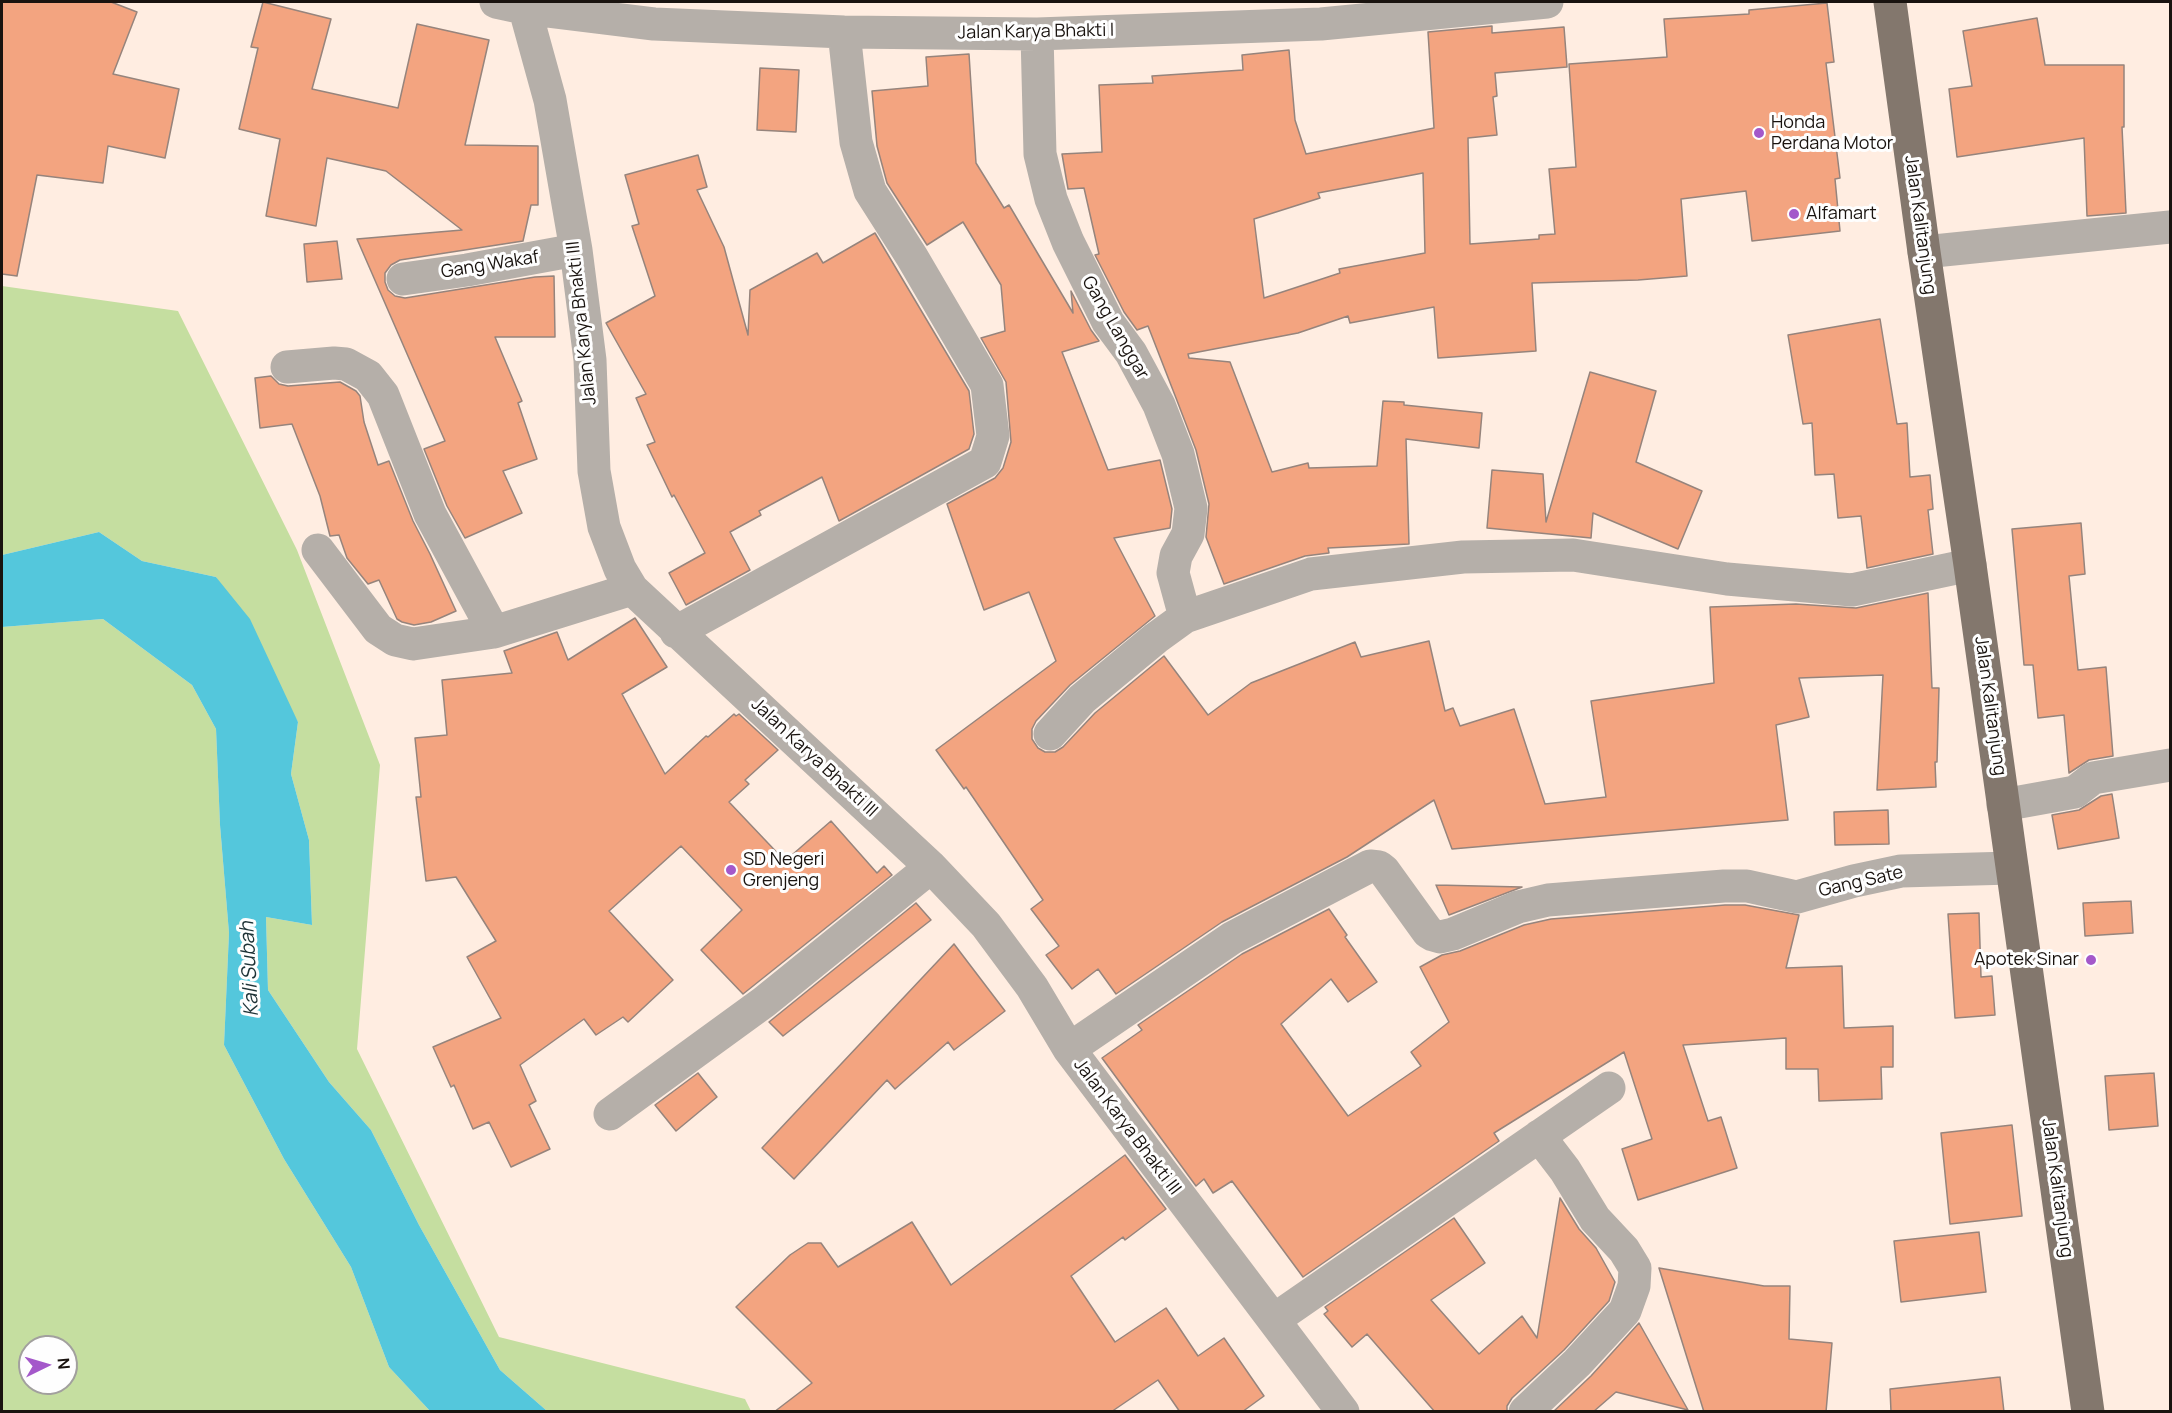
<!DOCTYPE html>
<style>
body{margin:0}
#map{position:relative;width:2172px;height:1413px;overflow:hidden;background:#ffede1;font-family:Manrope,sans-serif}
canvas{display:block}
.frame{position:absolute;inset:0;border:3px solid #19130f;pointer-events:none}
.north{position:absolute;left:18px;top:1335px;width:60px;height:60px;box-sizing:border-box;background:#fefefe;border:2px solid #a2a09e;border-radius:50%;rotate:85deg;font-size:16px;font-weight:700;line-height:24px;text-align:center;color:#19130f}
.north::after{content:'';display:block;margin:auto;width:21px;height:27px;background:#a458ca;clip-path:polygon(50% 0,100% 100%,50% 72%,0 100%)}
</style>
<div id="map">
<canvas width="2172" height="1413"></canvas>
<div class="frame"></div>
<div class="north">N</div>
</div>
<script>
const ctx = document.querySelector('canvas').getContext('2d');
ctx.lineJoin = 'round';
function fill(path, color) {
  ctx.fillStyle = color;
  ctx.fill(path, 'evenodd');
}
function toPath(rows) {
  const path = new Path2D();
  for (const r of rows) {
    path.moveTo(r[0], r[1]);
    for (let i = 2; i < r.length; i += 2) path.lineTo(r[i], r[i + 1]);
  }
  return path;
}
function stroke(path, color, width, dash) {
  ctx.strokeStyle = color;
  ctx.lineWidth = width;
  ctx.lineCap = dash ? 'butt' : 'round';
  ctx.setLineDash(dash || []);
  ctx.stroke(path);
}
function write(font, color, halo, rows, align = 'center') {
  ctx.font = font + ' Manrope,sans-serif';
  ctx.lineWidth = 6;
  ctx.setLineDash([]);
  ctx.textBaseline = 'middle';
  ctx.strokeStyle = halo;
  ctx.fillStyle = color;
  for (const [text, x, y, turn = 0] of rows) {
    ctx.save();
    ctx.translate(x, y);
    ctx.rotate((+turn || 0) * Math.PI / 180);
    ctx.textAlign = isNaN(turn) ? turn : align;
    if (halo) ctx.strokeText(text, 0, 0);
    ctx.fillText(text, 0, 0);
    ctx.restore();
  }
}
fill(toPath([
 [2,286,178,311,297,550,380,765,357,1049,499,1337,745,1399,751,1411,547,1411,500,1370,419,1225,371,1130,329,1082,268,990,266,917,312,925,309,840,291,774,298,722,216,577,142,561,99,532,2,555],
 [103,619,192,685,216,729,220,825,229,933,224,1045,284,1159,351,1267,389,1367,430,1411,2,1412,2,627],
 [30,1347,66,1347,66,1383,30,1383]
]), '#c5dea0');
fill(toPath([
 [99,532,142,561,216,577,250,619,298,722,291,774,309,840,312,925,266,917,268,990,329,1082,371,1130,419,1225,500,1370,547,1411,430,1411,389,1367,351,1267,284,1159,224,1045,229,933,220,825,216,729,192,685,103,619,2,627,2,555]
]), '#54c7dc');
const building = toPath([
 [2,2,111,2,137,12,113,74,179,89,165,158,108,146,103,183,37,175,17,276,2,274,2,2],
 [263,2,331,19,312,89,398,108,417,24,489,40,465,145,538,146,538,205,531,205,523,241,400,260,391,265,385,273,385,282,388,290,395,296,405,298,535,277,554,276,555,337,495,337,522,401,518,403,537,459,503,471,522,513,465,538,447,506,424,449,445,441,357,239,462,230,386,171,327,158,316,226,266,216,280,139,239,129,258,48,251,47,263,2],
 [1827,3,1834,62,1826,63,1840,178,1835,179,1840,231,1752,241,1746,191,1681,199,1687,276,1638,280,1532,283,1536,351,1438,358,1434,307,1350,323,1348,316,1298,333,1188,354,1189,358,1230,362,1272,472,1308,463,1309,468,1377,466,1383,401,1404,402,1404,405,1482,413,1479,448,1406,439,1409,544,1328,548,1329,553,1305,556,1224,584,1206,537,1209,504,1196,450,1176,398,1148,326,1137,330,1124,312,1095,255,1099,254,1084,188,1068,189,1062,154,1102,152,1099,85,1153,83,1152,76,1243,70,1242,55,1289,50,1295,120,1306,154,1434,128,1428,32,1492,26,1492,33,1564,27,1567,67,1495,73,1497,96,1493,97,1497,135,1468,138,1470,244,1539,239,1539,235,1555,234,1549,169,1576,167,1569,64,1667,57,1664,19,1749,14,1749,10,1827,3],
 [1423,173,1425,253,1339,269,1340,273,1264,298,1254,219,1320,198,1318,193,1423,173],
 [2037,18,2045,65,2124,65,2124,127,2122,127,2126,213,2087,216,2084,138,1957,157,1949,89,1972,86,1963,31,2037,18],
 [969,54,976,163,1004,208,1009,205,1073,313,1071,291,1091,330,1099,341,1062,352,1108,470,1160,460,1172,509,1170,528,1114,538,1155,616,1070,685,1036,721,1032,729,1032,739,1038,748,1045,752,1055,752,1063,747,1095,713,1164,656,1208,715,1251,683,1355,642,1361,657,1429,641,1445,711,1453,708,1460,726,1514,709,1545,804,1606,797,1591,701,1714,683,1710,607,1796,604,1856,608,1928,593,1932,688,1939,688,1937,762,1935,762,1936,787,1877,790,1883,675,1799,678,1809,717,1776,725,1788,820,1452,849,1434,800,1347,857,1222,922,1116,994,1098,969,1072,989,1046,955,1059,946,1031,909,1043,900,966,787,964,789,936,750,1056,661,1029,592,984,610,947,504,995,478,1003,468,1011,442,1006,382,981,338,1005,331,1001,285,963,222,927,245,887,183,877,146,872,91,928,86,926,57,969,54],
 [760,68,799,70,796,132,757,130,760,68],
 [698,155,707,187,697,190,724,247,748,335,750,290,817,253,823,263,875,233,969,391,974,434,969,449,839,521,822,477,759,511,761,515,730,532,750,570,686,605,669,573,705,553,674,495,672,497,647,445,655,442,636,398,646,394,606,323,655,296,632,226,639,224,625,175,698,155],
 [337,241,342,279,307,282,304,244,337,241],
 [1880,319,1897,424,1907,423,1910,477,1930,475,1933,509,1928,510,1933,554,1867,568,1861,516,1838,518,1834,474,1815,475,1812,423,1803,424,1788,335,1880,319],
 [1590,372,1656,391,1636,462,1702,491,1678,549,1593,513,1591,538,1487,528,1492,470,1543,474,1546,522,1590,372],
 [271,376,279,384,288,386,340,382,356,391,360,396,364,422,378,465,389,461,413,521,430,554,456,611,431,622,414,625,402,622,397,619,379,580,368,584,347,558,339,535,330,536,320,496,292,424,260,428,255,378,271,376],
 [2081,523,2085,574,2069,576,2078,670,2106,667,2113,756,2089,760,2069,773,2064,715,2038,718,2033,665,2024,665,2012,529,2081,523],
 [635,618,667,667,622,694,665,774,706,736,708,737,734,714,736,716,739,714,778,750,745,780,749,784,729,802,785,861,831,821,877,873,884,866,892,875,743,994,701,950,742,910,681,846,609,911,673,980,628,1022,623,1017,596,1035,584,1019,520,1065,536,1101,529,1105,550,1149,511,1167,489,1122,473,1129,454,1085,451,1087,433,1047,501,1018,467,957,496,941,456,877,426,881,416,797,421,797,415,738,447,735,442,680,512,673,504,651,557,632,568,660,635,618],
 [2112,794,2119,838,2058,849,2052,815,2079,810,2101,796,2112,794],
 [1888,810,1889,844,1835,845,1834,812,1888,810],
 [1436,885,1521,887,1522,887,1449,915,1436,885],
 [2131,901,2133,933,2085,936,2083,903,2131,901],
 [916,903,931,920,783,1036,769,1022,916,903],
 [1725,905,1745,905,1799,915,1786,968,1842,966,1844,1028,1893,1026,1893,1067,1881,1067,1882,1099,1819,1101,1818,1069,1786,1069,1786,1038,1683,1045,1708,1121,1721,1117,1737,1168,1638,1200,1622,1149,1652,1139,1624,1052,1494,1133,1499,1141,1303,1277,1232,1181,1213,1193,1204,1179,1196,1186,1102,1058,1142,1030,1138,1025,1242,954,1329,909,1347,935,1345,937,1377,982,1348,1002,1331,979,1281,1024,1348,1116,1421,1066,1411,1052,1449,1022,1420,967,1442,955,1460,951,1524,925,1551,919,1725,905],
 [1979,913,1981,977,1992,976,1995,1015,1955,1018,1948,914,1979,913],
 [954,944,1005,1011,954,1050,948,1042,895,1089,887,1080,794,1179,762,1148,954,944],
 [698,1073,717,1097,676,1131,655,1105,698,1073],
 [2154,1073,2158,1126,2109,1130,2105,1076,2154,1073],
 [2012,1125,2022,1216,1950,1224,1941,1133,2012,1125],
 [1125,1155,1166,1209,1125,1240,1123,1237,1071,1276,1115,1342,1166,1308,1198,1356,1224,1338,1264,1396,1242,1412,1180,1412,1158,1380,1111,1412,774,1412,812,1383,736,1307,790,1255,808,1243,821,1243,838,1267,912,1222,951,1285,1125,1155],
 [1560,1198,1579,1229,1596,1248,1615,1282,1609,1301,1564,1350,1512,1398,1507,1406,1507,1412,1435,1412,1367,1334,1352,1347,1324,1314,1328,1311,1325,1307,1454,1218,1485,1263,1431,1300,1479,1354,1522,1316,1537,1338,1560,1198],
 [1979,1232,1986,1292,1901,1302,1894,1241,1979,1232],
 [1659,1268,1764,1286,1790,1286,1789,1339,1832,1343,1826,1412,1704,1412,1659,1268],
 [1639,1323,1688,1410,1616,1392,1593,1412,1553,1412,1591,1376,1639,1323],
 [2000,1377,2004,1412,1891,1412,1890,1389,2000,1377]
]);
fill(building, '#f3a480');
stroke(building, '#96847c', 1.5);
stroke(toPath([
 [496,2,524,8,654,24,844,32,1037,34,1321,24,1547,2],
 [523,2,550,100,576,250,590,360,594,471,604,527,620,569,632,589,931,867,986,925,1032,987,1069,1049,1343,1412],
 [1037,34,1040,154,1051,199,1068,242,1108,322,1131,353,1159,405,1178,454,1191,508,1188,534,1176,556,1173,573,1185,617],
 [1924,252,2170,227],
 [403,279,467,270,576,250],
 [287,367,334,363,346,364,368,376,383,395,430,514,494,632],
 [318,550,378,629,395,640,413,644,494,632,632,589],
 [676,632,985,462,993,436,987,385,912,257,870,191,856,142,844,32],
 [1050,734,1082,699,1156,638,1185,617,1311,574,1463,557,1573,555,1727,579,1852,590,1970,565],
 [2003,805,2075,792,2093,778,2170,765],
 [1069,1049,1232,938,1370,866,1379,867,1384,871,1428,932,1433,935,1440,937,1453,934,1518,907,1548,900,1724,886,1747,886,1797,897,1854,881,1901,871,2012,868],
 [610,1114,764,1002,931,867],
 [1275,1319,1609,1088],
 [1525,1412,1577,1363,1625,1311,1634,1286,1635,1268,1624,1250,1595,1219,1565,1170,1539,1136]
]), '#b5afa9', 33);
stroke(toPath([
 [1890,2,1924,252,1970,565,2088,1412]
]), '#83776d', 33);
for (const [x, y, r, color] of [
 [1759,133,6,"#a458ca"],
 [1794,214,6,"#a458ca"],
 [731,870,6,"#a458ca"],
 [2091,960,6,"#a458ca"]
]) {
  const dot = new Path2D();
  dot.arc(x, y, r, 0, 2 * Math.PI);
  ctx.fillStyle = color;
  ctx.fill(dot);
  stroke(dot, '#fefefe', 2);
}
write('18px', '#19130f', '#fefefe', [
 ["Jalan Karya Bhakti I",1036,32,-1],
 ["Jalan Kalitanjung",1920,225,82],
 ["Gang Wakaf",490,265,-9],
 ["Jalan Karya Bhakti III",582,323,-96],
 ["Gang Langgar",1115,328,60],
 ["Jalan Kalitanjung",1990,706,82],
 ["Jalan Karya Bhakti III",814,758,43],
 ["Gang Sate",1861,882,-13],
 ["Jalan Karya Bhakti III",1127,1127,53],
 ["Jalan Kalitanjung",2057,1188,82]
]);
write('18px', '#19130f', '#fefefe', [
 ["Honda",1771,123],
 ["Perdana Motor",1771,144],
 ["Alfamart",1806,214],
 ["SD Negeri",743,860],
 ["Grenjeng",743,881],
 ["Apotek Sinar",2079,960,"right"]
], 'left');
write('italic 20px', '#1d3236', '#fefefe', [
 ["Kali Subah",250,969,-93]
]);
</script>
